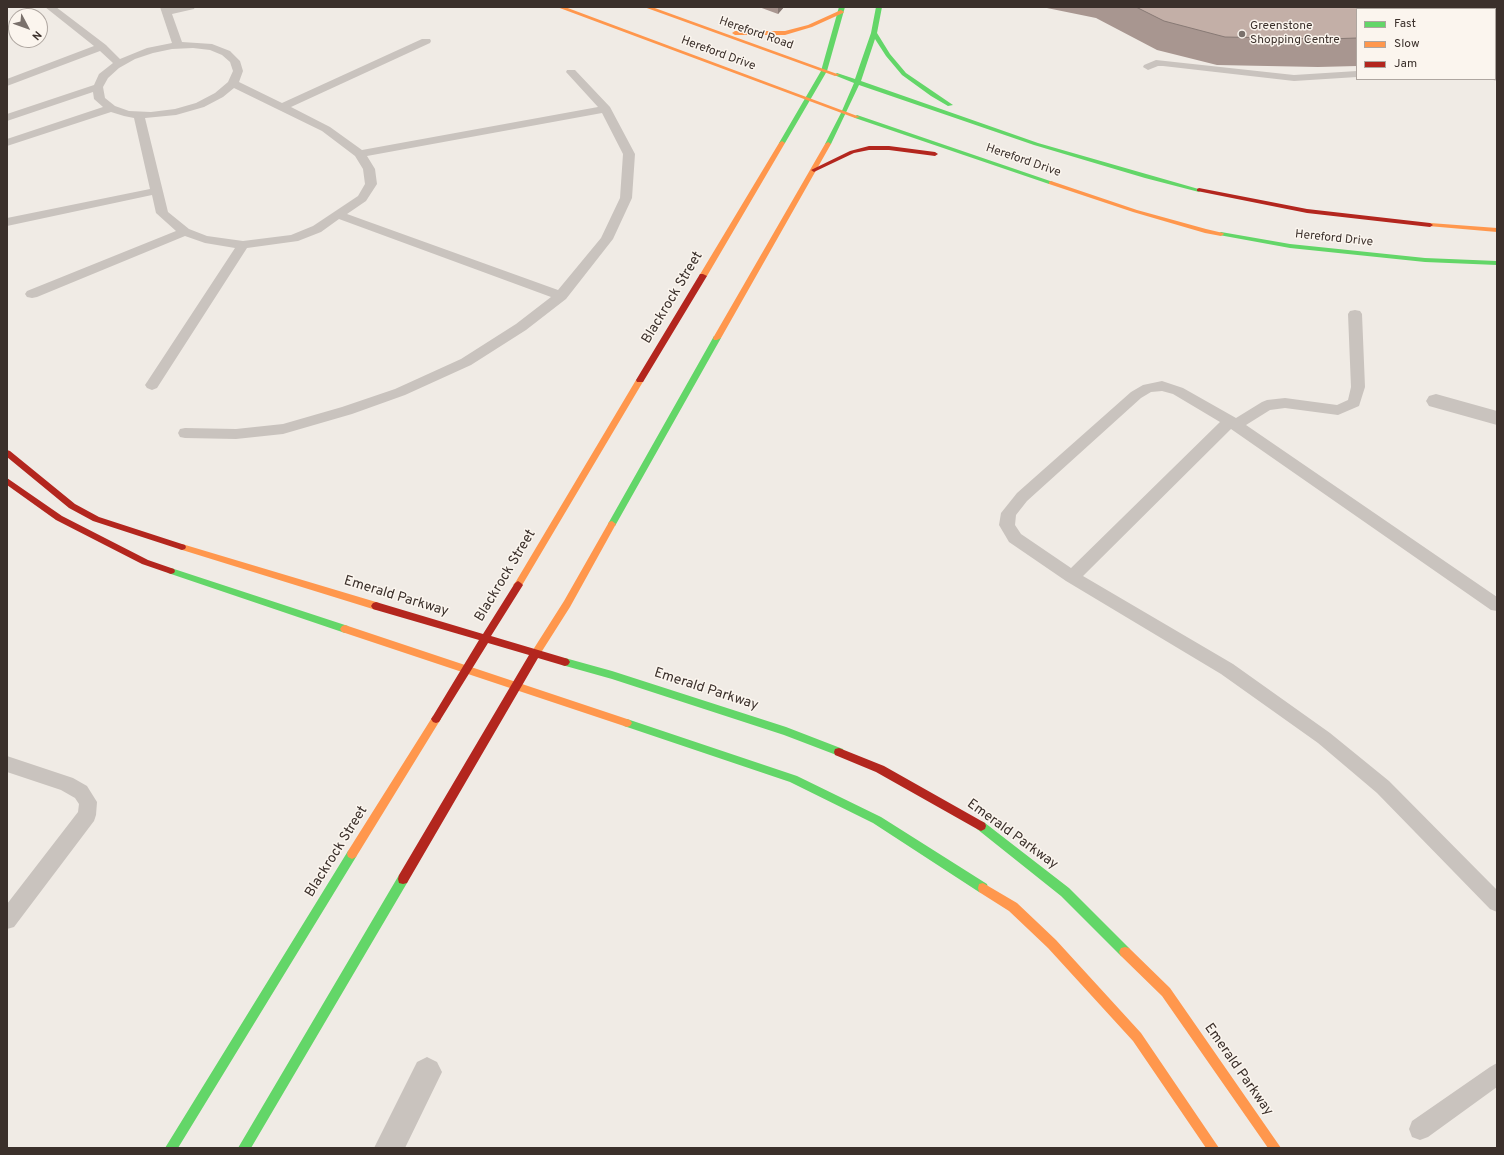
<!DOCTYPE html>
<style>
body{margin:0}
#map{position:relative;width:1504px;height:1155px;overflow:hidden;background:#f0ebe5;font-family:Overpass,sans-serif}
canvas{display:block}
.frame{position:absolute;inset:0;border:8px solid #3b302b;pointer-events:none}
.legend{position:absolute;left:1356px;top:8px;width:140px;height:72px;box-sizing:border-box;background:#fbf5ee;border:1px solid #aea6a0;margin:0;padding:5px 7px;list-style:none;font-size:12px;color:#3b302b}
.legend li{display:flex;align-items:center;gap:8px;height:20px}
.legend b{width:20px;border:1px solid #aea6a0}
.north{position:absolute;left:8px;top:8px;width:40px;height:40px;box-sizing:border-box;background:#fbf5ee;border:1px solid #aea6a0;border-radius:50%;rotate:131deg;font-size:11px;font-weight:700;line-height:16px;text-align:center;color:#3b302b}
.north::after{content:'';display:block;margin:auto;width:14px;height:18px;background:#7a716c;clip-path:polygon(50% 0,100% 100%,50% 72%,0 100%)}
</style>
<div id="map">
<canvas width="1504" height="1155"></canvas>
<div class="frame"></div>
<ul class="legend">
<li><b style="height:5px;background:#63d668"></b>Fast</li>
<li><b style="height:5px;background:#ff974d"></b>Slow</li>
<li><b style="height:5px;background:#b3261e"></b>Jam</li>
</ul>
<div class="north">N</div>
</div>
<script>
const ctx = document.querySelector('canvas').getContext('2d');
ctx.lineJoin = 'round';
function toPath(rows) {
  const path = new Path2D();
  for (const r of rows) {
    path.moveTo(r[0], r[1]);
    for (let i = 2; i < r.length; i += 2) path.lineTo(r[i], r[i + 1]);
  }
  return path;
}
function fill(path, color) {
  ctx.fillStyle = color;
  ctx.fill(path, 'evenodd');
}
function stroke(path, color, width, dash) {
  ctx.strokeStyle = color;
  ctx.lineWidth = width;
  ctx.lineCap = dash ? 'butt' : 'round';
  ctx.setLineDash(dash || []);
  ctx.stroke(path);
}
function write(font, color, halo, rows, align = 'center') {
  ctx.font = font + ' Overpass,sans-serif';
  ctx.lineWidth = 3;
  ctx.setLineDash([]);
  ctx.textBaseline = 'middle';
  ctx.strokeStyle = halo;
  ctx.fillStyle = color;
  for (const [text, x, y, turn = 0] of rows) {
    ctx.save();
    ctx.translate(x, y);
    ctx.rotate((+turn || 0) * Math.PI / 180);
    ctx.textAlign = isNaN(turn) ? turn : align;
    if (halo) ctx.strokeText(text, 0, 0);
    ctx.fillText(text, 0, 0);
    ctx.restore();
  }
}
fill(toPath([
 [45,7,56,7,106,45,120,59,147,48,172,43,160,7,170,8,195,7,194,9,172,14,182,42,212,44,230,51,240,61,243,71,239,82,282,103,422,39,430,39,431,41,430,43,291,107,330,127,362,150,598,107,566,72,567,70,575,70,610,107,635,154,632,198,613,239,566,299,526,330,471,365,405,395,352,414,283,434,236,439,185,438,180,437,178,433,180,429,185,428,236,429,283,424,342,407,395,389,461,359,516,324,551,297,339,219,321,232,298,241,247,248,157,388,152,390,147,388,145,385,147,382,235,248,205,243,185,236,37,297,32,298,27,297,25,294,27,291,176,231,156,213,152,195,7,226,7,218,150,189,134,118,124,116,111,112,7,146,7,139,103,107,94,99,93,92,7,121,7,114,94,85,99,74,113,63,100,51,7,86,7,79,94,46,45,7],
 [193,48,210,50,222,55,230,62,233,71,228,82,215,93,196,103,175,109,151,112,129,111,115,106,105,98,103,87,108,78,119,68,135,59,153,53,172,49,193,48],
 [234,88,322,131,355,156,363,169,365,184,358,196,313,226,291,235,243,241,207,236,189,229,168,212,145,118,176,115,204,107,223,97,234,88],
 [602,113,623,154,620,198,601,238,558,290,347,214,366,201,377,184,375,169,367,156,602,113],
 [1156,60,1294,75,1357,71,1357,77,1294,81,1163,66,1158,66,1148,70,1143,67,1144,65,1156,60],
 [1495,75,1497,75,1497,81,1490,79,1495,79,1495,75],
 [1355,310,1360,311,1362,314,1365,387,1359,406,1338,415,1285,408,1270,410,1246,425,1497,597,1497,611,1491,610,1231,429,1083,576,1233,664,1330,733,1389,781,1497,890,1497,912,1490,909,1377,793,1318,743,1221,674,1066,581,1009,542,999,525,1001,513,1017,493,1131,392,1143,385,1162,381,1183,388,1236,418,1262,402,1267,400,1285,398,1337,405,1348,400,1351,387,1348,314,1350,311,1355,310],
 [1162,391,1173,394,1220,422,1071,568,1021,534,1015,525,1016,515,1027,501,1141,398,1151,392,1162,391],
 [7,756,73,778,87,786,97,802,96,815,94,821,14,927,7,929,7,904,78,812,79,804,75,798,61,790,7,772,7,756],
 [1497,1063,1497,1087,1428,1137,1420,1140,1412,1137,1409,1129,1412,1121,1490,1067,1497,1063]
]), '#c9c3be');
fill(toPath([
 [1436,394,1497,411,1497,425,1429,406,1426,401,1429,396,1436,394],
 [427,1057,437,1062,442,1072,405,1148,374,1148,417,1062,427,1057]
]), '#c9c3be');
fill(toPath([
 [839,7,845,7,827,71,785,143,780,144,779,143,821,71,839,7],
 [876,7,882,7,877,33,890,54,906,73,953,105,948,106,931,96,902,75,886,56,875,39,861,81,1038,143,1202,190,1199,192,1145,178,1034,145,859,85,831,144,826,145,825,144,841,113,854,83,834,75,837,73,855,79,871,33,876,7],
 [857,115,1053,182,1054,183,1053,184,1049,184,855,118,854,117,857,115],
 [1221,232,1290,244,1425,258,1497,261,1497,265,1425,262,1290,248,1219,235,1219,233,1221,232],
 [714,336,717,336,721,338,615,526,609,526,608,524,609,522,714,336],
 [171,568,348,626,350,629,348,632,345,633,168,573,167,571,168,569,171,568],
 [565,658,612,671,786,727,843,749,844,752,843,755,839,756,784,735,612,679,562,665,560,662,562,659,565,658],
 [627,719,797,776,881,817,987,884,988,888,987,892,983,893,979,892,873,823,790,782,624,726,622,723,624,720,627,719],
 [981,821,985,823,1069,888,1129,948,1131,952,1129,956,1125,957,1121,956,1061,896,977,829,976,826,977,823,981,821],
 [352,849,356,851,357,854,356,857,178,1148,165,1148,348,851,352,849],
 [403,874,407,875,408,879,407,883,251,1148,238,1148,399,875,403,874]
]), '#63d668');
fill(toPath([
 [557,7,565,7,860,117,855,118,557,7],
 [644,7,652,7,840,75,835,76,644,7],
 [841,10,844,12,843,13,812,27,785,35,735,35,732,33,735,31,785,31,808,25,841,10],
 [782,141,785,143,707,276,703,278,700,278,699,276,779,143,782,141],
 [828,142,831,144,721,338,717,340,714,340,713,338,825,144,828,142],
 [1051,181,1137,210,1206,229,1223,233,1224,234,1221,236,1205,233,1133,212,1049,184,1049,182,1051,181],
 [1430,223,1497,228,1497,232,1428,226,1427,225,1430,223],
 [640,377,644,380,521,587,515,587,513,585,515,583,636,380,640,377],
 [612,521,616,524,570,607,537,659,534,660,531,659,529,656,531,653,564,601,609,522,612,521],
 [182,544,376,602,379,603,381,606,379,609,376,610,179,549,178,547,179,545,182,544],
 [345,625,630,720,632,723,630,726,627,727,342,632,340,629,342,626,345,625],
 [436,715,439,716,441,719,439,722,356,857,352,859,348,857,347,854,348,851,433,716,436,715],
 [983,883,1017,903,1056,940,1141,1033,1219,1148,1206,1148,1133,1041,1048,948,1009,911,979,892,978,888,979,884,983,883],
 [1125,947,1129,948,1170,988,1281,1148,1268,1148,1162,996,1121,956,1119,952,1121,948,1125,947]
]), '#ff974d');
fill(toPath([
 [869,146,889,146,935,152,938,154,935,156,889,150,869,150,854,153,816,171,814,172,811,170,850,151,869,146],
 [1199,188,1307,209,1430,223,1433,225,1430,227,1307,213,1197,191,1197,189,1199,188],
 [700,274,703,274,707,276,643,382,637,382,636,380,700,274],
 [7,450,10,451,75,504,99,517,185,545,186,547,185,549,182,550,93,521,69,508,7,457,7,450],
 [7,478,62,516,148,560,174,569,175,571,174,573,171,574,142,564,56,520,7,485,7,478],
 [518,581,521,583,523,585,491,636,565,658,568,659,570,662,568,665,565,666,538,658,407,883,403,884,399,883,398,879,399,875,529,655,488,643,439,722,436,723,433,722,431,719,433,716,479,640,376,610,373,609,371,606,373,603,376,602,483,634,515,583,518,581],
 [839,748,884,766,985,823,986,826,985,829,981,831,977,829,876,772,835,755,834,752,835,749,839,748]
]), '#b3261e');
fill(toPath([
 [759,7,784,7,778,14],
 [1042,7,1497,7,1497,61,1495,61,1495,9,1357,9,1357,66,1318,67,1217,65,1157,50,1096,18]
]), '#a89690');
fill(toPath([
 [778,7,784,7,778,14]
]), '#887a75');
const building = toPath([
 [1136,7,1497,7,1497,33,1495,33,1495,9,1357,9,1357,38,1328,39,1225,37,1164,21,1136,7]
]);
fill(building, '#c3afa7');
stroke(building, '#887a75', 1);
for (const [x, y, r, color] of [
 [1242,34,4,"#7a716c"]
]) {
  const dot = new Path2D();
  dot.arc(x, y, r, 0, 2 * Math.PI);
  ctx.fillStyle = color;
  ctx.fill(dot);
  stroke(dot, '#fbf5ee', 1.5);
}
write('12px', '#3b302b', '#fbf5ee', [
 ["Greenstone",1250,27],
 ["Shopping Centre",1250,41]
], 'left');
write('12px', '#3b302b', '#fbf5ee', [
 ["Hereford Road",756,34,19],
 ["Hereford Drive",718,54,20],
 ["Hereford Drive",1023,161,19],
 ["Hereford Drive",1334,239,6]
]);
write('14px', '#3b302b', '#fbf5ee', [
 ["Blackrock Street",673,298,-59],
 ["Blackrock Street",506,576,-59],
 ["Emerald Parkway",396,597,17],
 ["Emerald Parkway",706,690,18],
 ["Emerald Parkway",1012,835,36],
 ["Blackrock Street",337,852,-58],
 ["Emerald Parkway",1238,1070,55]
]);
</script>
